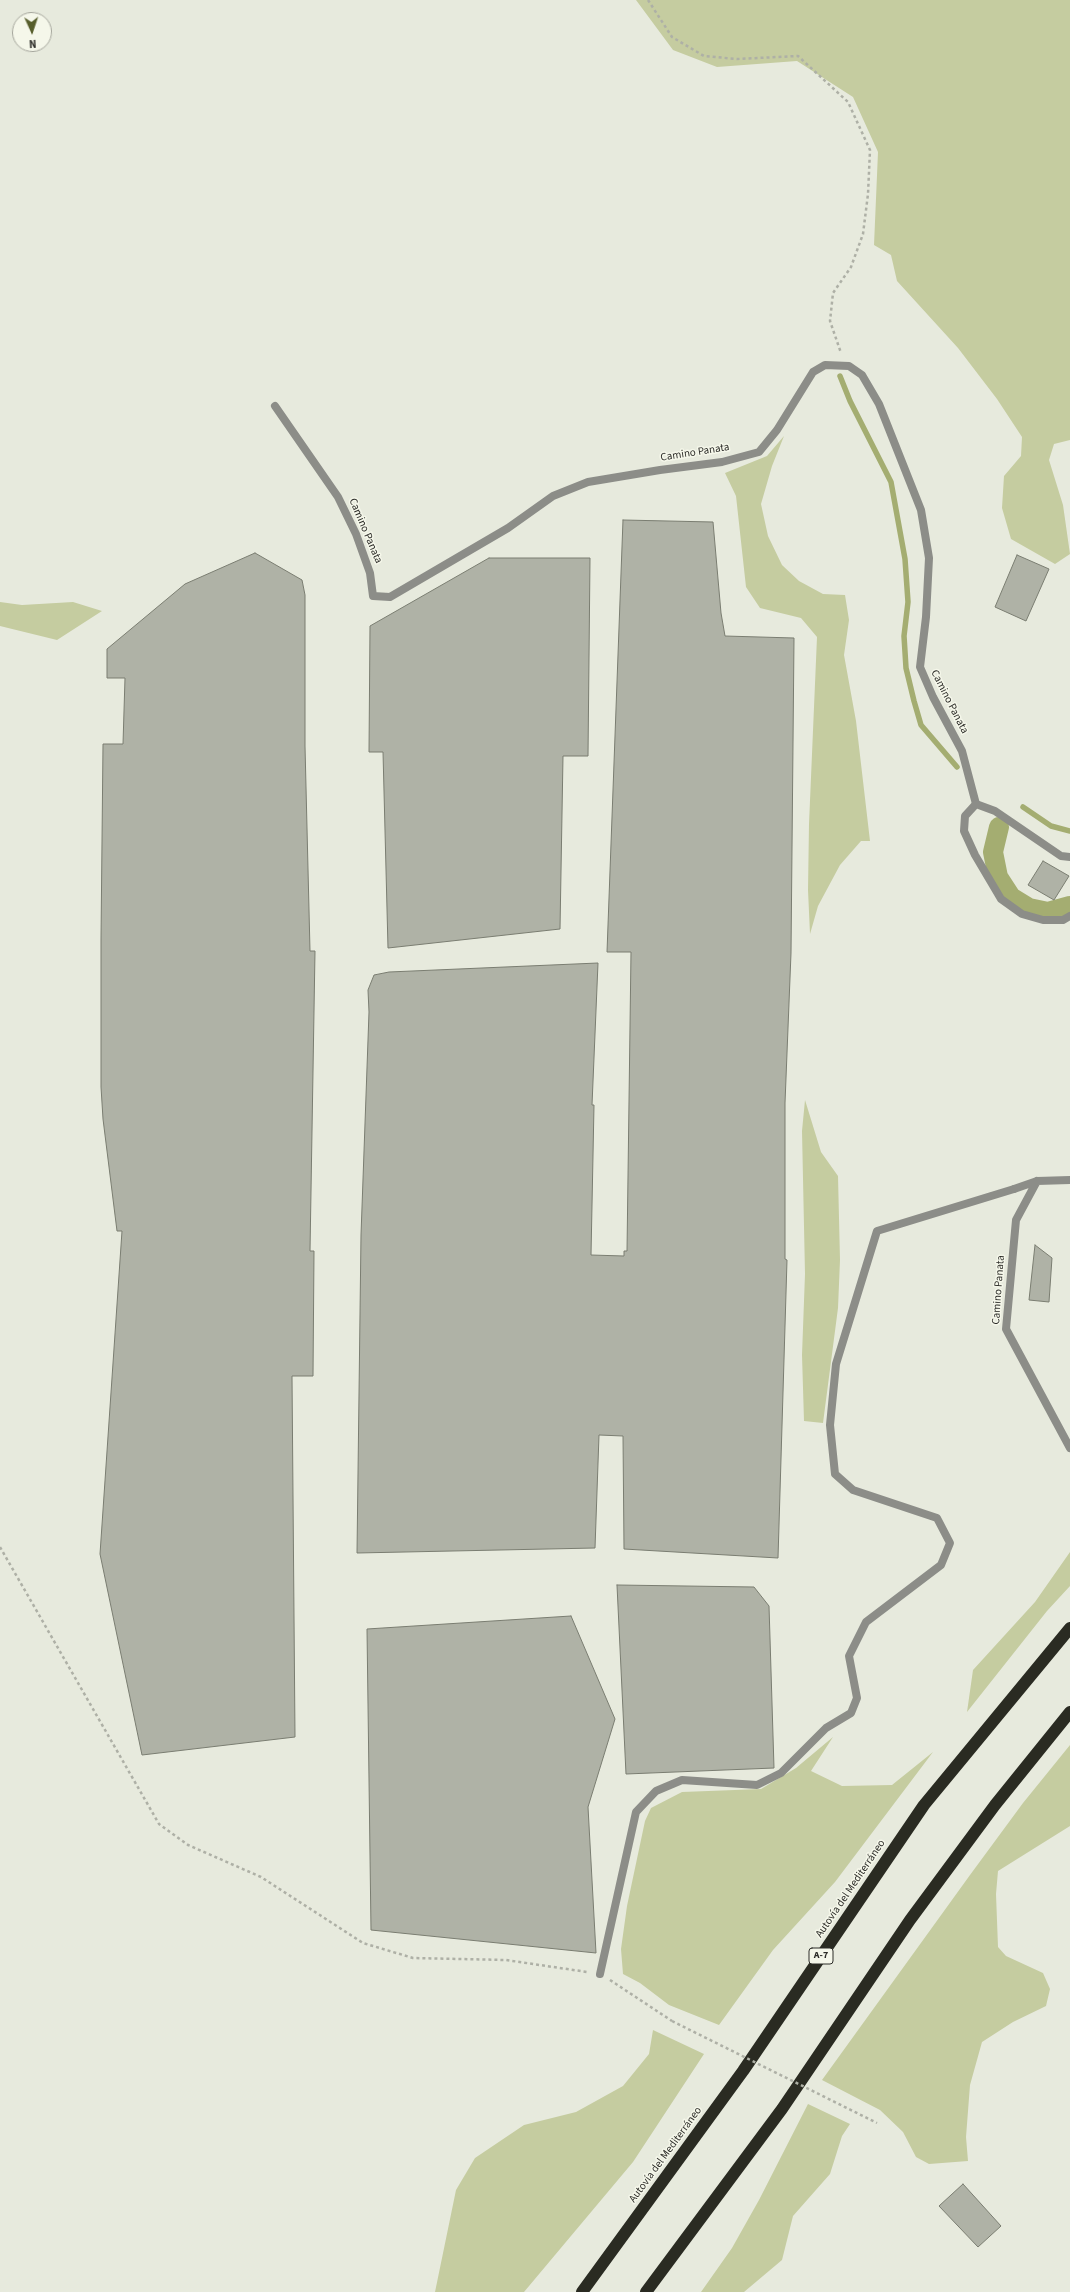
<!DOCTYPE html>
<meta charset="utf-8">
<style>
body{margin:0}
#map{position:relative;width:1070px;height:2292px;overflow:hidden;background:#e7eadd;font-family:"Source Sans 3",sans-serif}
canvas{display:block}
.north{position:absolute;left:12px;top:12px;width:40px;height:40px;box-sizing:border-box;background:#f5f7ea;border:1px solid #a5a69c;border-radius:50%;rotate:177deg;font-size:11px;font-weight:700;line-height:16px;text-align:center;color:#2c2c28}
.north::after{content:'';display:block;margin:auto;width:14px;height:18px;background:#575e2c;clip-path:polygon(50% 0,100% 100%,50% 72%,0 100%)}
</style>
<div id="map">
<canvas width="1070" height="2292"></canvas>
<div class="north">N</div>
</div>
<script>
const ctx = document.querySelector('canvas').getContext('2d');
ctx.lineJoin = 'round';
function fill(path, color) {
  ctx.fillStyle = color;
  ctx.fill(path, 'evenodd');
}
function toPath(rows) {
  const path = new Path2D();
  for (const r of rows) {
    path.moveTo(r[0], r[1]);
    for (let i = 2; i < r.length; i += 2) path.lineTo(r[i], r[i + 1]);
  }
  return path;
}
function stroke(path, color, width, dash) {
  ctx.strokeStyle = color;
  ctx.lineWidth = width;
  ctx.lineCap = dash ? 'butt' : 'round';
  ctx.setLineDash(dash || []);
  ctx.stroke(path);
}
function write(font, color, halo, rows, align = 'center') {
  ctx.font = font + ' "Source Sans 3",sans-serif';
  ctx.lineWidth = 3;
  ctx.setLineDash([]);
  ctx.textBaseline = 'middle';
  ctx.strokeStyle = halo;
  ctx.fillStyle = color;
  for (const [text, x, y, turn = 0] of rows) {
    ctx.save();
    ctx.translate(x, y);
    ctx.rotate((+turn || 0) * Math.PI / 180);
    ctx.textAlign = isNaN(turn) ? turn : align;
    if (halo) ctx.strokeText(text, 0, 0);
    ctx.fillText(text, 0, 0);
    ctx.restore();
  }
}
fill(toPath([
 [636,0,1070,0,1070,440,1054,444,1049,460,1063,505,1070,554,1055,564,1011,539,1002,508,1004,476,1021,456,1022,437,997,399,958,348,897,281,891,255,874,245,878,152,853,97,797,61,717,67,673,50],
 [784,436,772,466,761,504,768,536,782,565,799,581,823,594,845,595,849,620,844,655,856,721,870,841,861,841,840,865,818,906,810,934,808,890,809,824,817,637,801,618,760,608,746,587,736,496,725,473,767,456],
 [0,602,22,605,73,602,102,611,57,640,0,626],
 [805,1100,821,1152,838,1176,840,1260,838,1308,823,1423,804,1421,802,1355,805,1274,802,1131],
 [1070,1552,1070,1586,1047,1611,967,1712,973,1670,1035,1602],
 [833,1737,811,1771,842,1786,892,1785,933,1752,835,1882,773,1950,719,2025,669,2005,640,1983,623,1974,621,1949,627,1906,645,1821,651,1808,682,1792,761,1789,796,1768],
 [1070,1745,1070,1826,998,1871,996,1894,998,1947,1006,1956,1043,1973,1050,1989,1046,2006,1013,2022,982,2042,970,2085,966,2137,968,2161,929,2164,916,2157,903,2132,880,2110,822,2080,970,1875,1023,1803],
 [653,2030,704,2054,633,2162,524,2292,435,2292,456,2190,475,2158,524,2125,576,2112,623,2086,649,2054],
 [808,2104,850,2124,842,2136,830,2174,793,2216,782,2260,744,2292,701,2292,732,2248,759,2200]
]), '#c5cca0');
stroke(toPath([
 [840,376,850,401,891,482,905,559,908,602,904,636,906,668,914,701,921,725,957,767],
 [1023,807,1051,826,1070,831]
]), '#a4ad71', 5.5);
stroke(toPath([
 [999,827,993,852,998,877,1011,897,1029,908,1048,912,1070,906]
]), '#a4ad71', 20);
const building = toPath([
 [623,520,713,522,721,613,725,636,794,638,791,953,785,1103,785,1259,787,1260,778,1558,624,1549,623,1436,599,1435,595,1548,357,1553,361,1235,369,1012,368,990,374,975,389,972,598,963,592,1105,594,1105,591,1255,624,1256,624,1251,627,1251,631,952,607,952,623,520],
 [255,553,302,580,305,595,305,746,310,951,315,951,310,1251,314,1251,313,1376,292,1376,295,1737,142,1755,100,1554,122,1231,117,1231,103,1119,101,1087,101,939,103,744,123,744,125,678,107,678,107,649,185,584,255,553],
 [1017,555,1049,569,1026,621,995,607,1017,555],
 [489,558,590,558,588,756,563,756,560,929,388,948,383,752,369,752,370,626,489,558],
 [1043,861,1069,876,1054,900,1028,885,1043,861],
 [1035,1245,1052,1258,1049,1302,1029,1300,1035,1245],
 [617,1585,754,1587,769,1606,774,1768,626,1774,617,1585],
 [571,1616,615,1719,588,1807,596,1953,371,1930,367,1629,571,1616],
 [963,2184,1001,2226,978,2247,939,2206,963,2184]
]);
fill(building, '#afb2a6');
stroke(building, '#7a7d71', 1);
stroke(toPath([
 [648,0,672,37,704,56,737,59,798,56,848,102,870,150,868,194,863,234,851,267,833,293,830,321,841,353],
 [0,1547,159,1824,188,1845,261,1877,363,1943,413,1958,506,1960,587,1972],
 [610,1980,672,2021]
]), '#aeb0a6', 2.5, [3, 3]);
stroke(toPath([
 [275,406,338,497,356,534,370,573,373,596,390,597,508,528,553,496,588,482,660,470,722,462,759,452,777,430,813,372,825,365,849,366,862,375,879,404,921,510,929,558,926,617,920,667,933,697,962,751,976,804],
 [600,1974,636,1812,656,1791,682,1780,757,1785,781,1773,826,1728,851,1713,857,1698,849,1656,866,1622,941,1565,950,1543,937,1518,853,1490,835,1474,830,1425,836,1364,877,1231,1014,1189]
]), '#8c8d88', 8);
stroke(toPath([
 [1070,857,1061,856,995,811,976,804,965,816,964,831,975,855,1001,899,1022,914,1043,920,1063,920,1070,916],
 [1037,1181,1016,1220,1006,1329,1070,1448],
 [1014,1189,1037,1181,1070,1180]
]), '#8c8d88', 8);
stroke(toPath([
 [582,2292,743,2071,924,1805,1070,1628],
 [646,2292,782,2109,910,1920,995,1805,1070,1712]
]), '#2a2b22', 12);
stroke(toPath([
 [672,2021,877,2123]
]), '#aeb0a6', 2.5, [3, 3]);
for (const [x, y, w] of [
 [821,1956,24]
]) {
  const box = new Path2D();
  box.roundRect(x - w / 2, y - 8, w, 16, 3);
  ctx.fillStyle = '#f5f7ea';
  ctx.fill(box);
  stroke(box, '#2c2c28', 1);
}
write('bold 10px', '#2c2c28', null, [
 ["A-7",821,1956]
]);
write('11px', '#2c2c28', '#f5f7ea', [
 ["Camino Panata",695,453,-9],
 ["Camino Panata",365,531,67],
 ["Camino Panata",949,702,63],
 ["Camino Panata",999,1290,-86],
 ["Autovía del Mediterráneo",851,1889,-56],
 ["Autovía del Mediterráneo",666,2155,-54]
]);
</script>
